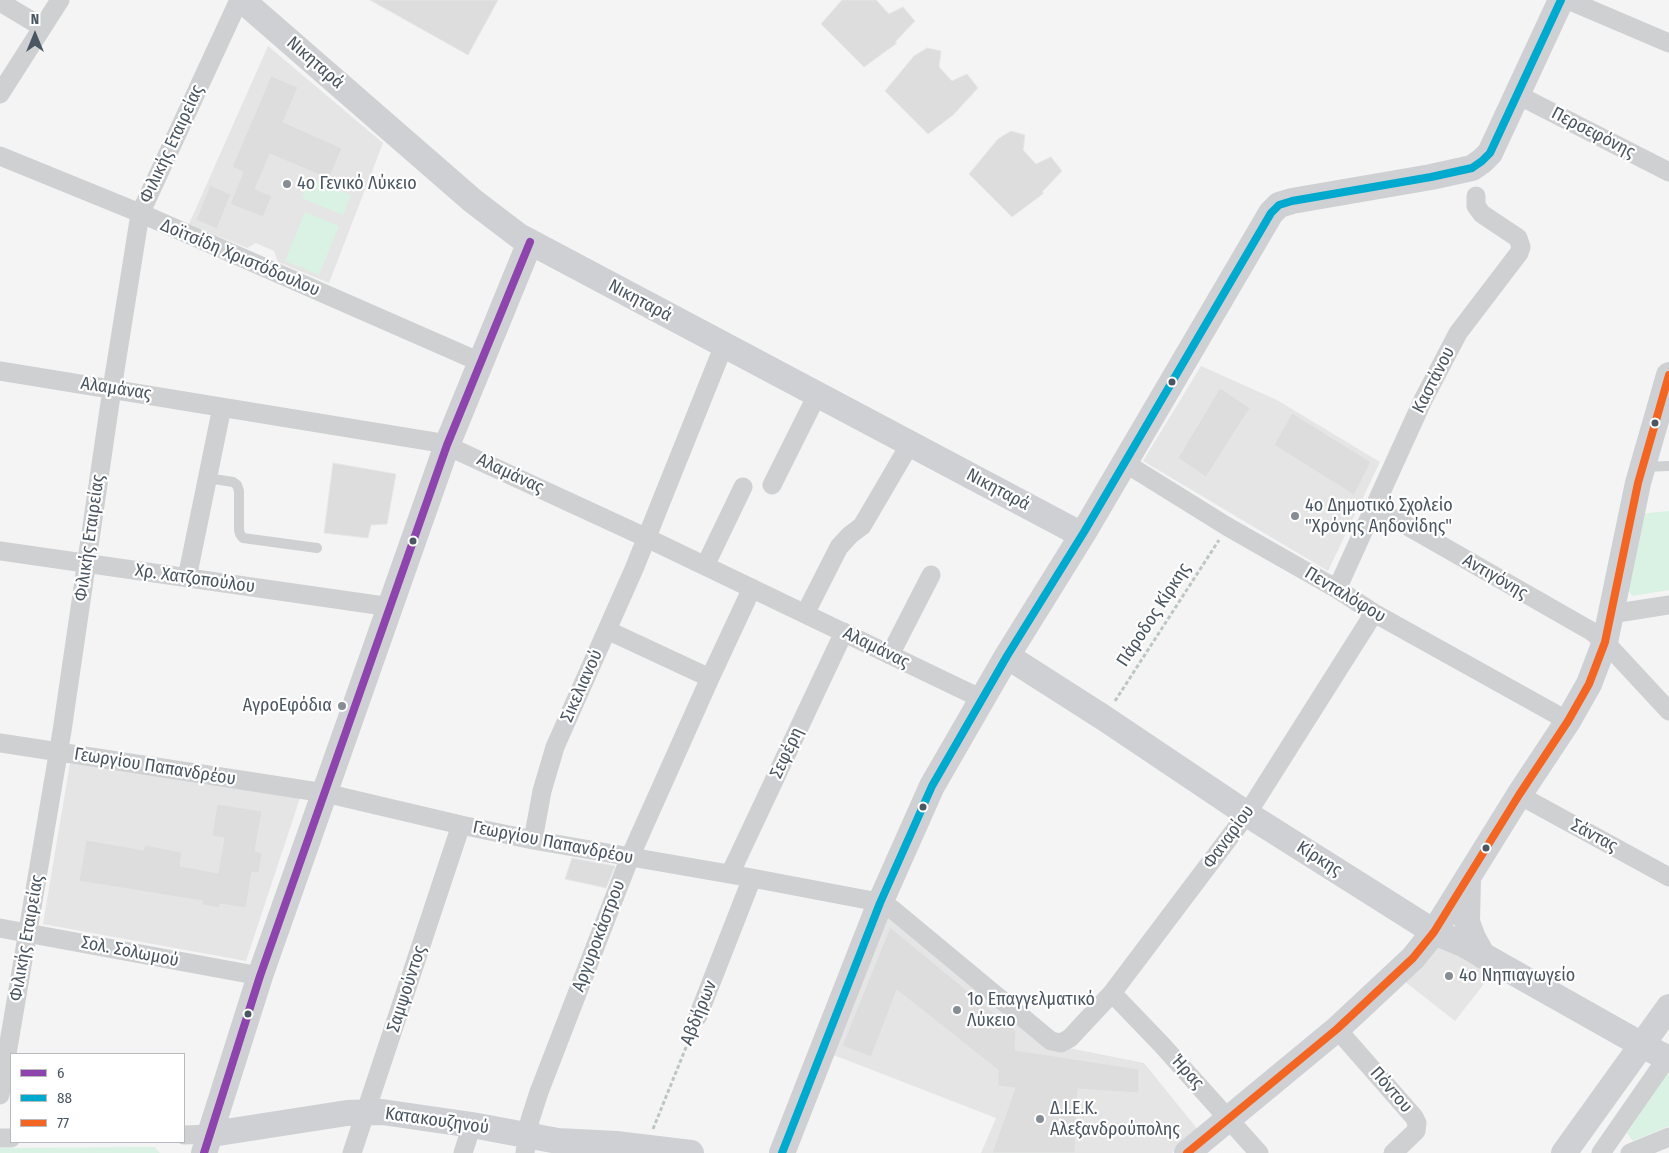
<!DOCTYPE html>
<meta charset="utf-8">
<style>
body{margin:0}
#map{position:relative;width:1669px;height:1153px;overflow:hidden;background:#f4f4f4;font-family:"Fira Sans Condensed",sans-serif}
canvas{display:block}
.legend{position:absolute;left:10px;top:1053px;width:175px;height:90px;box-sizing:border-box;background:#fff;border:1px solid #b7bbc0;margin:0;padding:6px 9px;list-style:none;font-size:15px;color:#4a5661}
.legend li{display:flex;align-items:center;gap:10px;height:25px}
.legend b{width:25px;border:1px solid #b7bbc0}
.north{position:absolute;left:10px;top:10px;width:50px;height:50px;-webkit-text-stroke:4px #fff;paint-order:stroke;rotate:0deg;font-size:14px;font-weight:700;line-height:20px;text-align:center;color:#4a5661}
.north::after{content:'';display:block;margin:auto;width:18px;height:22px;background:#4a5661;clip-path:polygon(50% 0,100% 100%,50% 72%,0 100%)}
</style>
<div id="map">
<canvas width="1669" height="1153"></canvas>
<ul class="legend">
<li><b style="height:6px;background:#8e44ad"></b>6</li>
<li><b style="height:6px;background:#00a9ce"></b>88</li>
<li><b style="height:6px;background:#f26522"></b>77</li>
</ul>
<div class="north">N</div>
</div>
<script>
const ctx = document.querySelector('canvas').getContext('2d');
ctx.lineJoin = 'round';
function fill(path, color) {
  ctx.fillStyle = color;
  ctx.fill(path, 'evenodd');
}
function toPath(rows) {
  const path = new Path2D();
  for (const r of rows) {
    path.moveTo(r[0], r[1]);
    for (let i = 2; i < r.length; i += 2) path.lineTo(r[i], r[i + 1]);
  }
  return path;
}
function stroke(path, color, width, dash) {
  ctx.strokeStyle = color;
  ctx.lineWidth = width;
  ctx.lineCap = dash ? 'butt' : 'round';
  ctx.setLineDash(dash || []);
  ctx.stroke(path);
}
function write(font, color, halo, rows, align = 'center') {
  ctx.font = font + ' "Fira Sans Condensed",sans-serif';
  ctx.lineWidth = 4.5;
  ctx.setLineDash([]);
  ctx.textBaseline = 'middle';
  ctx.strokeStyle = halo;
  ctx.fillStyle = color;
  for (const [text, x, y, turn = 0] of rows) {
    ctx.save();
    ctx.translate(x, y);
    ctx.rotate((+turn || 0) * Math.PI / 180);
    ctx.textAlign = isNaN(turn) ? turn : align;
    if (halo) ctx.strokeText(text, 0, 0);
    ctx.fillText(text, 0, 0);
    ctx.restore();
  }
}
fill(toPath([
 [268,46,383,143,329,283,278,262,274,251,256,243,247,248,189,224],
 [1201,366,1277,400,1380,462,1328,571,1143,461],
 [70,763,300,798,246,961,43,924],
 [885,914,1039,1042,1144,1063,1199,1131,1172,1153,981,1153,996,1118,831,1054],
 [1437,940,1494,971,1455,1021,1404,981]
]), '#e6e5e6');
fill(toPath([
 [310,178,351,195,343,215,302,198],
 [305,212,339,226,319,275,285,261],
 [1669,511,1669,590,1632,596,1625,584,1638,514],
 [1669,1071,1669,1126,1633,1141,1627,1133],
 [155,1147,160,1153,0,1153,0,1148]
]), '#d9f2e3');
const building = toPath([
 [370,0,498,0,468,55,370,0],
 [842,0,876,0,889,14,903,7,915,21,895,42,897,43,864,67,821,24,842,0],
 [927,48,941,51,939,67,952,81,967,74,978,88,953,115,928,134,885,91,914,56,927,48],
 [271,76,298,87,283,122,342,148,329,179,270,154,255,189,272,196,263,217,230,204,243,172,232,167,271,76],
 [1011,131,1025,135,1023,150,1036,164,1051,157,1062,171,1042,192,1044,193,1012,217,969,174,998,139,1011,131],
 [210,185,231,194,217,229,196,220,210,185],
 [1220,388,1250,408,1206,477,1178,458,1220,388],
 [1292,413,1371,462,1354,495,1274,445,1292,413],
 [333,463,396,474,387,524,371,525,368,538,324,533,333,463],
 [217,804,262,811,255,851,262,853,259,873,252,872,246,908,220,904,220,908,202,905,202,901,79,881,86,840,144,850,144,845,182,852,180,866,218,873,224,838,212,836,217,804],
 [572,858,615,866,606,888,565,879,572,858],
 [890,927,1016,1031,1015,1050,1139,1069,1139,1093,1078,1089,1075,1153,992,1153,1015,1088,998,1086,998,1070,897,990,871,1057,842,1046,890,927]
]);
fill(building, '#ddddde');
stroke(building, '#e5e6e7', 1);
stroke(toPath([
 [1115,701,1219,540],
 [653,1129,693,1030]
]), '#bcc7c4', 3, [4, 2.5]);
stroke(toPath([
 [1643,467,1669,466],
 [207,478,233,482,237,485,239,491,239,530,240,534,243,538,317,548]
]), '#ced0d2', 10);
stroke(toPath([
 [1568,0,1669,43],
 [0,2,42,27],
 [0,94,60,0],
 [1518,95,1669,172],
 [0,156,140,213,480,362],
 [0,371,441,443,647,538,982,699],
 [1125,463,1228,527,1337,589,1374,613,1568,721],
 [772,485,817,395],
 [1374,507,1591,631,1605,642,1669,711],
 [0,551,391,607],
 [705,566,743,487],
 [187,578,222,407],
 [1337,589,1423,400,1458,333,1519,253,1521,247,1518,238,1482,214,1476,206,1476,196],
 [805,614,839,547,850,535,862,526,910,444],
 [1611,614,1669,605],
 [607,630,710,678],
 [890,655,931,575],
 [0,743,325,793,461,825,533,840,752,878,873,901,892,909,1051,1041,1061,1043,1070,1038,1112,993,1247,814,1374,613],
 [1519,795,1669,877],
 [533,840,542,791,555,747,634,569,724,345],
 [730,874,844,632],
 [0,928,260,976],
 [1112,993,1162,1045,1259,1153],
 [698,1016,752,878],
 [1337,1029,1414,1117,1417,1123,1416,1131,1393,1153],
 [0,1095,62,731,112,389,140,214,239,0],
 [184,1135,212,1134],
 [0,1138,11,1138],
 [352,1153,461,825],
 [463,1153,472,1125],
 [525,1153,530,1120,539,1092,630,857,710,678,752,588],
 [1601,1153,1669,1055],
 [1630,1153,1669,1137]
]), '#ced0d2', 19);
stroke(toPath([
 [242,0,473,201,519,236,1082,535],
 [1007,656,1104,718,1247,814,1434,932,1463,944,1642,1045,1669,1059],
 [1468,878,1467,922,1473,938,1483,956],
 [212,1134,347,1113,382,1112,472,1125,558,1141,616,1144,691,1153],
 [204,1153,260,976,447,445,530,242],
 [782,1153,880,903,932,786,1007,656,1084,532,1271,213,1279,205,1292,201,1431,177,1472,168,1482,161,1490,153,1561,0],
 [1187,1153,1337,1029,1413,958,1434,932,1519,795,1568,721,1589,684,1605,642,1638,483,1669,375],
 [1564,1153,1669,1007]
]), '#ced0d4', 26);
stroke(toPath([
 [204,1153,260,976,447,445,530,242]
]), '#8e44ad', 8);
stroke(toPath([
 [782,1153,880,903,932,786,1007,656,1084,532,1271,213,1279,205,1292,201,1431,177,1472,168,1482,161,1490,153,1561,0]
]), '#00a9ce', 8);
stroke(toPath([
 [1187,1153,1337,1029,1413,958,1434,932,1519,795,1568,721,1589,684,1605,642,1638,483,1669,375]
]), '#f26522', 8);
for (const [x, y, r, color] of [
 [287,184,5,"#868d94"],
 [1172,382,4.5,"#4a5661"],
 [1655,423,4.5,"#4a5661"],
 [1295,516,5,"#868d94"],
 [413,541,4.5,"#4a5661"],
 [342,706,5,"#868d94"],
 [923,807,4.5,"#4a5661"],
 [1486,848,4.5,"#4a5661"],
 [1449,976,5,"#868d94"],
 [957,1010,5,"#868d94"],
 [248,1014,4.5,"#4a5661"],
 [1040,1119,5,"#868d94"]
]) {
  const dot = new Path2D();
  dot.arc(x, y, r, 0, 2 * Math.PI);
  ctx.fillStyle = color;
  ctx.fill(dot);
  stroke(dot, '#fff', 2);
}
write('18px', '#4a5661', '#fff', [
 ["Νικηταρά",315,63,41],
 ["Περσεφόνης",1593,133,27],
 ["Φιλικής Εταιρείας",172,144,-65],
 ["Δοϊτσίδη Χριστόδουλου",240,258,23],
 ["Νικηταρά",640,301,28],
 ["Καστάνου",1434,380,-63],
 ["Αλαμάνας",116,389,9],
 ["Αλαμάνας",510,474,25],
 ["Νικηταρά",998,490,28],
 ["Φιλικής Εταιρείας",90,538,-82],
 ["Αντιγόνης",1495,577,30],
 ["Χρ. Χατζοπούλου",195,579,8],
 ["Πενταλόφου",1345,595,31],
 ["Πάροδος Κίρκης",1154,615,-57],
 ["Αλαμάνας",876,648,26],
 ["Σικελιανού",582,686,-66],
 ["Σεφέρη",787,753,-65],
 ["Γεωργίου Παπανδρέου",155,767,9],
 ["Σάντας",1594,836,28],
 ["Φαναρίου",1229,837,-54],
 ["Γεωργίου Παπανδρέου",553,843,11],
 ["Κίρκης",1319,859,32],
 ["Αργυροκάστρου",599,936,-69],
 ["Φιλικής Εταιρείας",27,938,-80],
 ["Σολ. Σολωμού",130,952,11],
 ["Σαμψούντος",407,989,-72],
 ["Αβδήρων",699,1013,-68],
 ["Ήρας",1187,1072,48],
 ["Πόντου",1391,1090,49],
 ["Κατακουζηνού",437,1121,8]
]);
write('18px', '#4a5661', '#fff', [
 ["4ο Γενικό Λύκειο",297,184],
 ["4ο Δημοτικό Σχολείο",1305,506],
 ["\"Χρόνης Αηδονίδης\"",1305,527],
 ["ΑγροΕφόδια",332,706,"right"],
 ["4ο Νηπιαγωγείο",1459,976],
 ["1ο Επαγγελματικό",967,1000],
 ["Λύκειο",967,1021],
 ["Δ.Ι.Ε.Κ.",1050,1109],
 ["Αλεξανδρούπολης",1050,1130]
], 'left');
</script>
